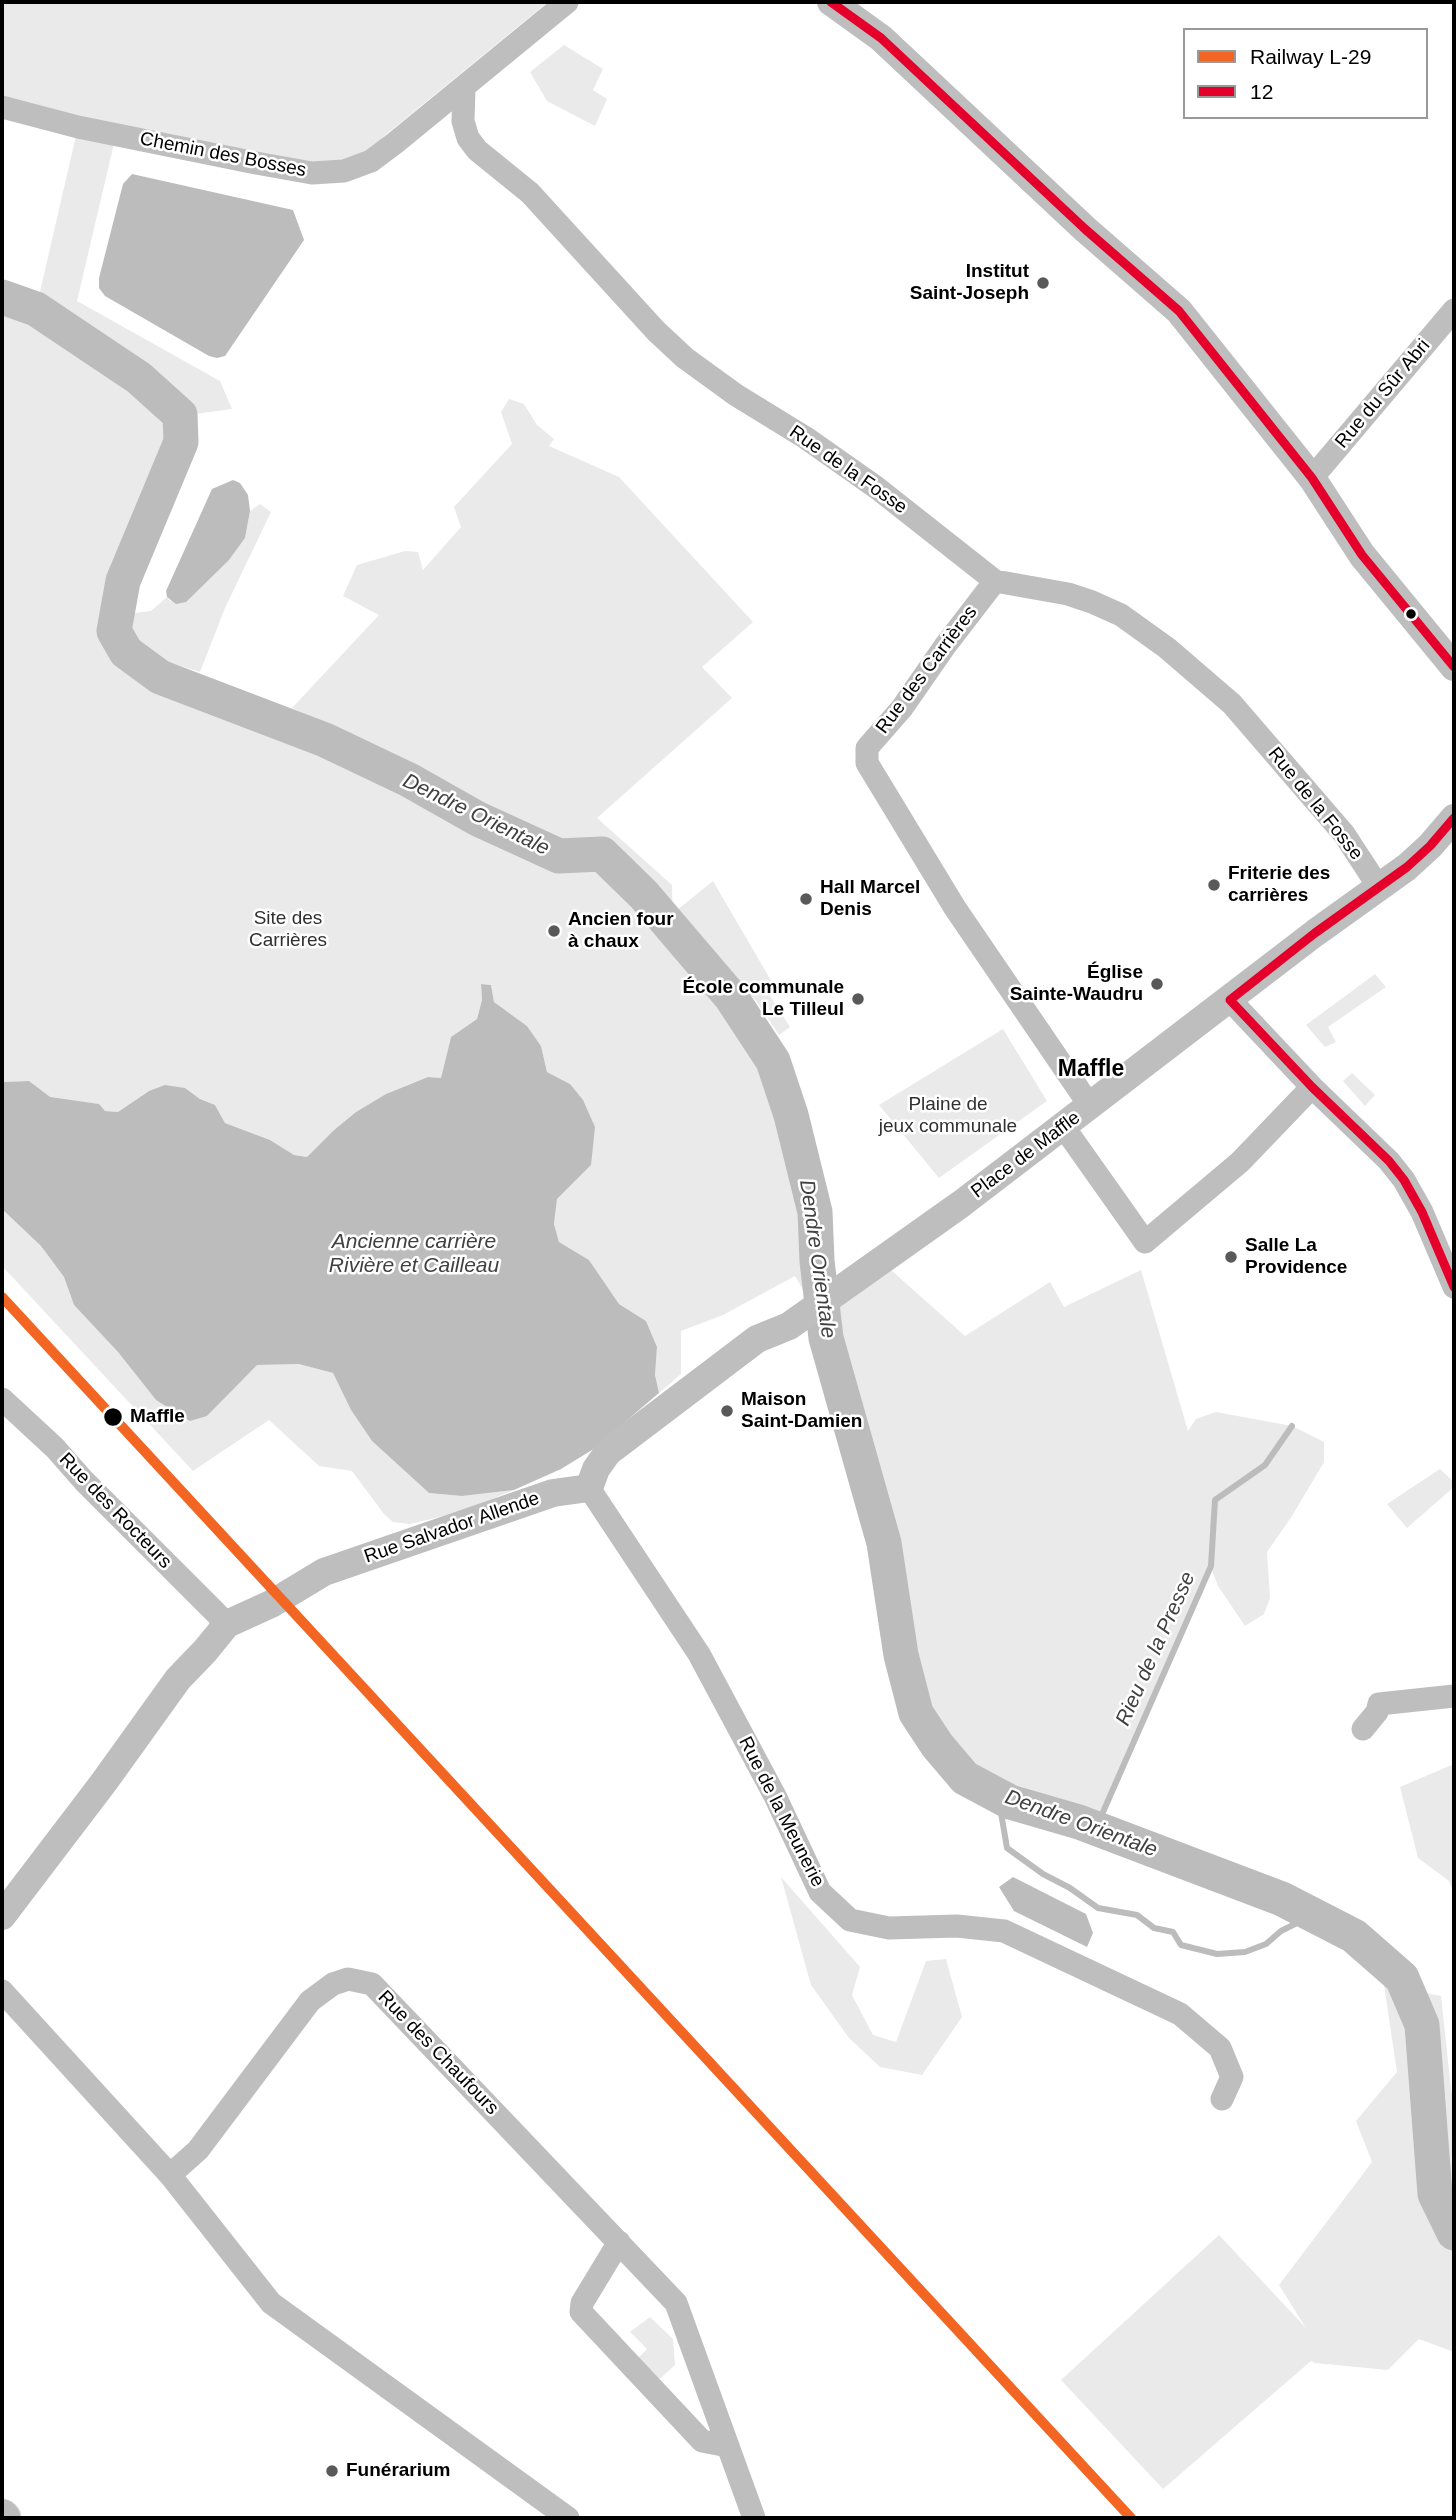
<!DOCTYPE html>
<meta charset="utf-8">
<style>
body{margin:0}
#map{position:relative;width:1456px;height:2520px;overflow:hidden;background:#fff;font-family:Helvetica,sans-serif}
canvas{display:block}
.frame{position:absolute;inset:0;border:4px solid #000;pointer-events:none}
.legend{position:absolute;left:1183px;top:28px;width:245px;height:91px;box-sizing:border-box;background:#fff;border:2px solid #999;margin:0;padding:9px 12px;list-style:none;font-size:21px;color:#000}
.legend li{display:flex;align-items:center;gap:14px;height:35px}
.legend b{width:35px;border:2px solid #999}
</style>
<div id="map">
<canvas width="1456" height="2520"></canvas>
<div class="frame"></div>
<ul class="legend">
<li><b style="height:9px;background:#f26522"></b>Railway L-29</li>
<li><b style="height:9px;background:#e4002b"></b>12</li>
</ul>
</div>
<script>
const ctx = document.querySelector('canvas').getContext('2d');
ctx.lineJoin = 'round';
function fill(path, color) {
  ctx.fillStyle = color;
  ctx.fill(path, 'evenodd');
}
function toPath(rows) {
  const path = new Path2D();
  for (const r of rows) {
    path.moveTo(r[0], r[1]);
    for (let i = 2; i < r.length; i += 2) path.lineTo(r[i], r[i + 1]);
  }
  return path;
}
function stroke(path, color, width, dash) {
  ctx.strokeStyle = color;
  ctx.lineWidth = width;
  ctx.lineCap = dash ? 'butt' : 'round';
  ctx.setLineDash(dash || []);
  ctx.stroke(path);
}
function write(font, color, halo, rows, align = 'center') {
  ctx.font = font + ' Helvetica,sans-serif';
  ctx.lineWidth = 5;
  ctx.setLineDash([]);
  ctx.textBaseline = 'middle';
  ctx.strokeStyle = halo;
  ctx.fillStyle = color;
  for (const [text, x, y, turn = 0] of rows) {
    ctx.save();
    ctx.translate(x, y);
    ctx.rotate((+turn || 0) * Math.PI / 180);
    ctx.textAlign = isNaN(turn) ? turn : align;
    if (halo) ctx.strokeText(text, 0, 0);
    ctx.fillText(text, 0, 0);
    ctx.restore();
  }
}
fill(toPath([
 [2,2,548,2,383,137,379,155,353,169,116,135,77,301,220,381,232,409,180,416,181,442,123,581,114,631,126,652,160,677,325,740,408,780,429,772,292,708,379,615,343,596,357,565,405,551,418,552,423,570,461,527,454,507,512,444,501,412,509,399,524,404,537,425,554,439,549,446,619,477,753,622,702,667,732,698,597,818,672,885,673,929,731,997,773,1061,791,1115,815,1212,819,1281,806,1295,795,1276,723,1315,681,1331,681,1374,659,1393,655,1375,657,1347,646,1321,619,1304,589,1260,559,1242,554,1224,557,1199,591,1165,570,1084,547,1072,541,1046,527,1026,494,1002,491,985,481,984,482,1000,477,1019,451,1037,441,1078,428,1077,386,1094,356,1112,334,1130,307,1157,294,1155,270,1140,225,1123,215,1105,200,1099,185,1088,149,1091,118,1112,105,1111,98,1104,50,1098,29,1081,2,1082,2,297,36,309,78,127,2,107],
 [564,45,603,69,593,90,607,99,595,126,547,101,530,72],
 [260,504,271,512,225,608,200,672,158,659,128,642,123,620,134,613,151,611,167,597,170,601,229,560,245,538,250,511],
 [713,881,776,989,770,996,790,1027,779,1035,757,1002,677,910],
 [1375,974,1386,987,1328,1027,1336,1042,1325,1047,1306,1025],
 [1003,1029,1047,1101,939,1178,879,1105],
 [1352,1073,1375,1095,1365,1106,1343,1081],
 [2,1209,41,1246,64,1277,74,1305,118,1352,156,1400,207,1416,256,1365,300,1364,333,1373,351,1410,372,1441,429,1493,462,1496,514,1490,460,1512,410,1524,393,1522,384,1514,352,1471,319,1466,269,1420,193,1471,2,1266],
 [891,1270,965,1336,1050,1282,1064,1307,1141,1270,1188,1431,1196,1419,1216,1412,1292,1426,1324,1442,1324,1462,1292,1516,1267,1552,1270,1598,1264,1614,1245,1626,1218,1586,1211,1567,1096,1828,1010,1802,965,1778,937,1745,916,1713,901,1655,884,1543,829,1314],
 [1440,1469,1454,1482,1454,1487,1407,1528,1387,1504],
 [1454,1764,1454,1893,1449,1881,1418,1858,1400,1787],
 [781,1877,860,1967,852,1995,873,2035,896,2042,926,1961,946,1959,962,2017,922,2075,880,2067,849,2038,811,1985],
 [1384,1985,1441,1996,1451,2089,1454,2104,1454,2352,1419,2339,1388,2370,1315,2363,1311,2361,1163,2489,1061,2380,1219,2235,1306,2328,1279,2285,1372,2162,1356,2121,1397,2072],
 [650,2317,673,2339,675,2365,655,2383,634,2362,647,2349,630,2332]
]), '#eaeaea');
fill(toPath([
 [132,174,293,210,304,240,225,356,217,358,209,356,105,296,99,288,99,278,123,184],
 [233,480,240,483,248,495,250,511,245,538,229,560,186,602,176,604,167,597,166,591,212,489],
 [481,984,491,985,494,1002,527,1026,541,1046,547,1072,570,1084,583,1100,595,1127,591,1165,557,1199,554,1224,559,1242,589,1260,619,1304,646,1321,657,1347,655,1375,659,1393,592,1450,561,1469,514,1490,462,1496,429,1493,372,1441,351,1410,333,1373,299,1364,257,1365,207,1416,190,1421,156,1400,118,1352,74,1305,64,1277,41,1246,2,1209,2,1082,29,1081,50,1097,99,1104,105,1111,118,1112,149,1091,165,1085,185,1088,200,1099,215,1105,225,1123,270,1140,294,1155,307,1157,334,1130,356,1112,386,1094,428,1077,441,1078,451,1037,477,1019,482,1000],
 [1013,1877,1086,1914,1093,1933,1087,1947,1014,1911,999,1887]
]), '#bcbcbc');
stroke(toPath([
 [998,1795,1007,1848,1043,1874,1070,1888,1098,1908,1137,1915,1154,1928,1173,1932,1181,1945,1217,1954,1245,1952,1266,1944,1281,1931,1313,1915],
 [1096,1828,1211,1566,1215,1500,1265,1465,1292,1426]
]), '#bcbcbc', 6);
stroke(toPath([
 [2,297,36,309,139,378,180,415,181,442,123,581,114,631,126,652,160,677,325,740,409,780,478,819,559,856,602,854,644,895,731,997,773,1061,791,1115,815,1212,817,1261,826,1338,884,1543,901,1655,916,1713,937,1745,965,1778,1010,1802,1079,1822,1282,1899,1354,1936,1402,1978,1422,2025,1435,2194,1454,2233]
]), '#bcbcbc', 35);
const primary = toPath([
 [2,2517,3,2518]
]);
stroke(primary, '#dbdbdb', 37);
stroke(toPath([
 [464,88,463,121,468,138,477,150,530,193,656,331,685,358,736,395,806,438,877,488,995,581,1068,594,1092,602,1121,615,1167,648,1232,704,1344,834,1378,886],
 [2,107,78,127,256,163,312,173,344,171,371,161,395,143,567,2],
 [1312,478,1454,310],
 [995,581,945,646,902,708,867,748,867,763,955,908,1090,1106],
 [1230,1000,1312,1087,1389,1161,1404,1180,1422,1212,1454,1287],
 [1063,1126,1145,1242,1240,1162,1312,1087],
 [2,1399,55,1448,84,1481,227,1624],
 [589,1488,699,1654,775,1796,820,1892,850,1920,889,1928,957,1926,1004,1931,1180,2014,1220,2048,1232,2077,1222,2099],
 [1363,1729,1377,1712,1379,1704,1454,1696],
 [2,1991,170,2175,271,2303,568,2518],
 [170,2175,198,2150,310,2001,333,1984,348,1979,372,1984,676,2303,754,2518],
 [619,2242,582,2303,581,2312,702,2441,728,2446]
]), '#bebebe', 23);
stroke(toPath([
 [831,2,881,38,1085,229,1179,311,1312,478,1362,555,1454,667],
 [2,1916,104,1782,178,1679,205,1651,227,1624,271,1604,324,1572,553,1493,589,1488,596,1469,608,1452,757,1339,789,1326,961,1204,1315,933,1407,867,1430,846,1454,818]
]), '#bebebe', 28);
stroke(primary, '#bdbdbd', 35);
stroke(toPath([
 [831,2,881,38,1085,229,1179,311,1312,478,1362,555,1454,667],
 [1230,1000,1312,1087,1389,1161,1404,1180,1422,1212,1454,1287],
 [1230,1000,1315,933,1407,867,1430,846,1454,818]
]), '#e4002b', 9);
stroke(toPath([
 [2,1297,1131,2518]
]), '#f26522', 10);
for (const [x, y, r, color] of [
 [1043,283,7,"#595959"],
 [1411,614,6,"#000"],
 [1214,885,7,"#595959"],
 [806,899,7,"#595959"],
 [554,931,7,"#595959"],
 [1157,984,7,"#595959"],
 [858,999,7,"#595959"],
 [1231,1257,7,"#595959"],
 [727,1411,7,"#595959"],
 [113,1417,10,"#000"],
 [332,2471,7,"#595959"]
]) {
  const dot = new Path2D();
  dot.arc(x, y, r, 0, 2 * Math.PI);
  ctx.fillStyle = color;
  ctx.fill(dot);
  stroke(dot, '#fff', 2.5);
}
write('19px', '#000', '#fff', [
 ["Chemin des Bosses",223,155,11],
 ["Rue du Sûr Abri",1383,394,-50],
 ["Rue de la Fosse",848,470,35],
 ["Rue des Carrières",927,670,-53],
 ["Rue de la Fosse",1315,804,51],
 ["Place de Maffle",1026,1155,-37],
 ["Rue des Rocteurs",115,1511,46],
 ["Rue Salvador Allende",452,1528,-19],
 ["Rue de la Meunerie",781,1812,63],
 ["Rue des Chaufours",438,2053,46]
]);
write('bold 19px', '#000', '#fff', [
 ["Institut",1029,272,"right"],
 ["Saint-Joseph",1029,294,"right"],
 ["Friterie des",1228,874],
 ["carrières",1228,896],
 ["Hall Marcel",820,888],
 ["Denis",820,910],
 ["Ancien four",568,920],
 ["à chaux",568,942],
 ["Église",1143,973,"right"],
 ["Sainte-Waudru",1143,995,"right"],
 ["École communale",844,988,"right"],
 ["Le Tilleul",844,1010,"right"],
 ["Salle La",1245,1246],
 ["Providence",1245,1268],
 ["Maison",741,1400],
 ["Saint-Damien",741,1422],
 ["Funérarium",346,2471]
], 'left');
write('19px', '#303030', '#fff', [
 ["Site des",288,919],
 ["Carrières",288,941],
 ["Plaine de",948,1105],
 ["jeux communale",948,1127]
]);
write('bold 19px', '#000', '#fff', [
 ["Maffle",130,1417]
], 'left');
write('italic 21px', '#414141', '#fff', [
 ["Dendre Orientale",476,815,26],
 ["Ancienne carrière",414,1242],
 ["Rivière et Cailleau",414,1266],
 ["Dendre Orientale",817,1259,82],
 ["Rieu de la Presse",1156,1649,-66],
 ["Dendre Orientale",1081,1824,20]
]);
write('bold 23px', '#000', '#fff', [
 ["Maffle",1091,1070]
]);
</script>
